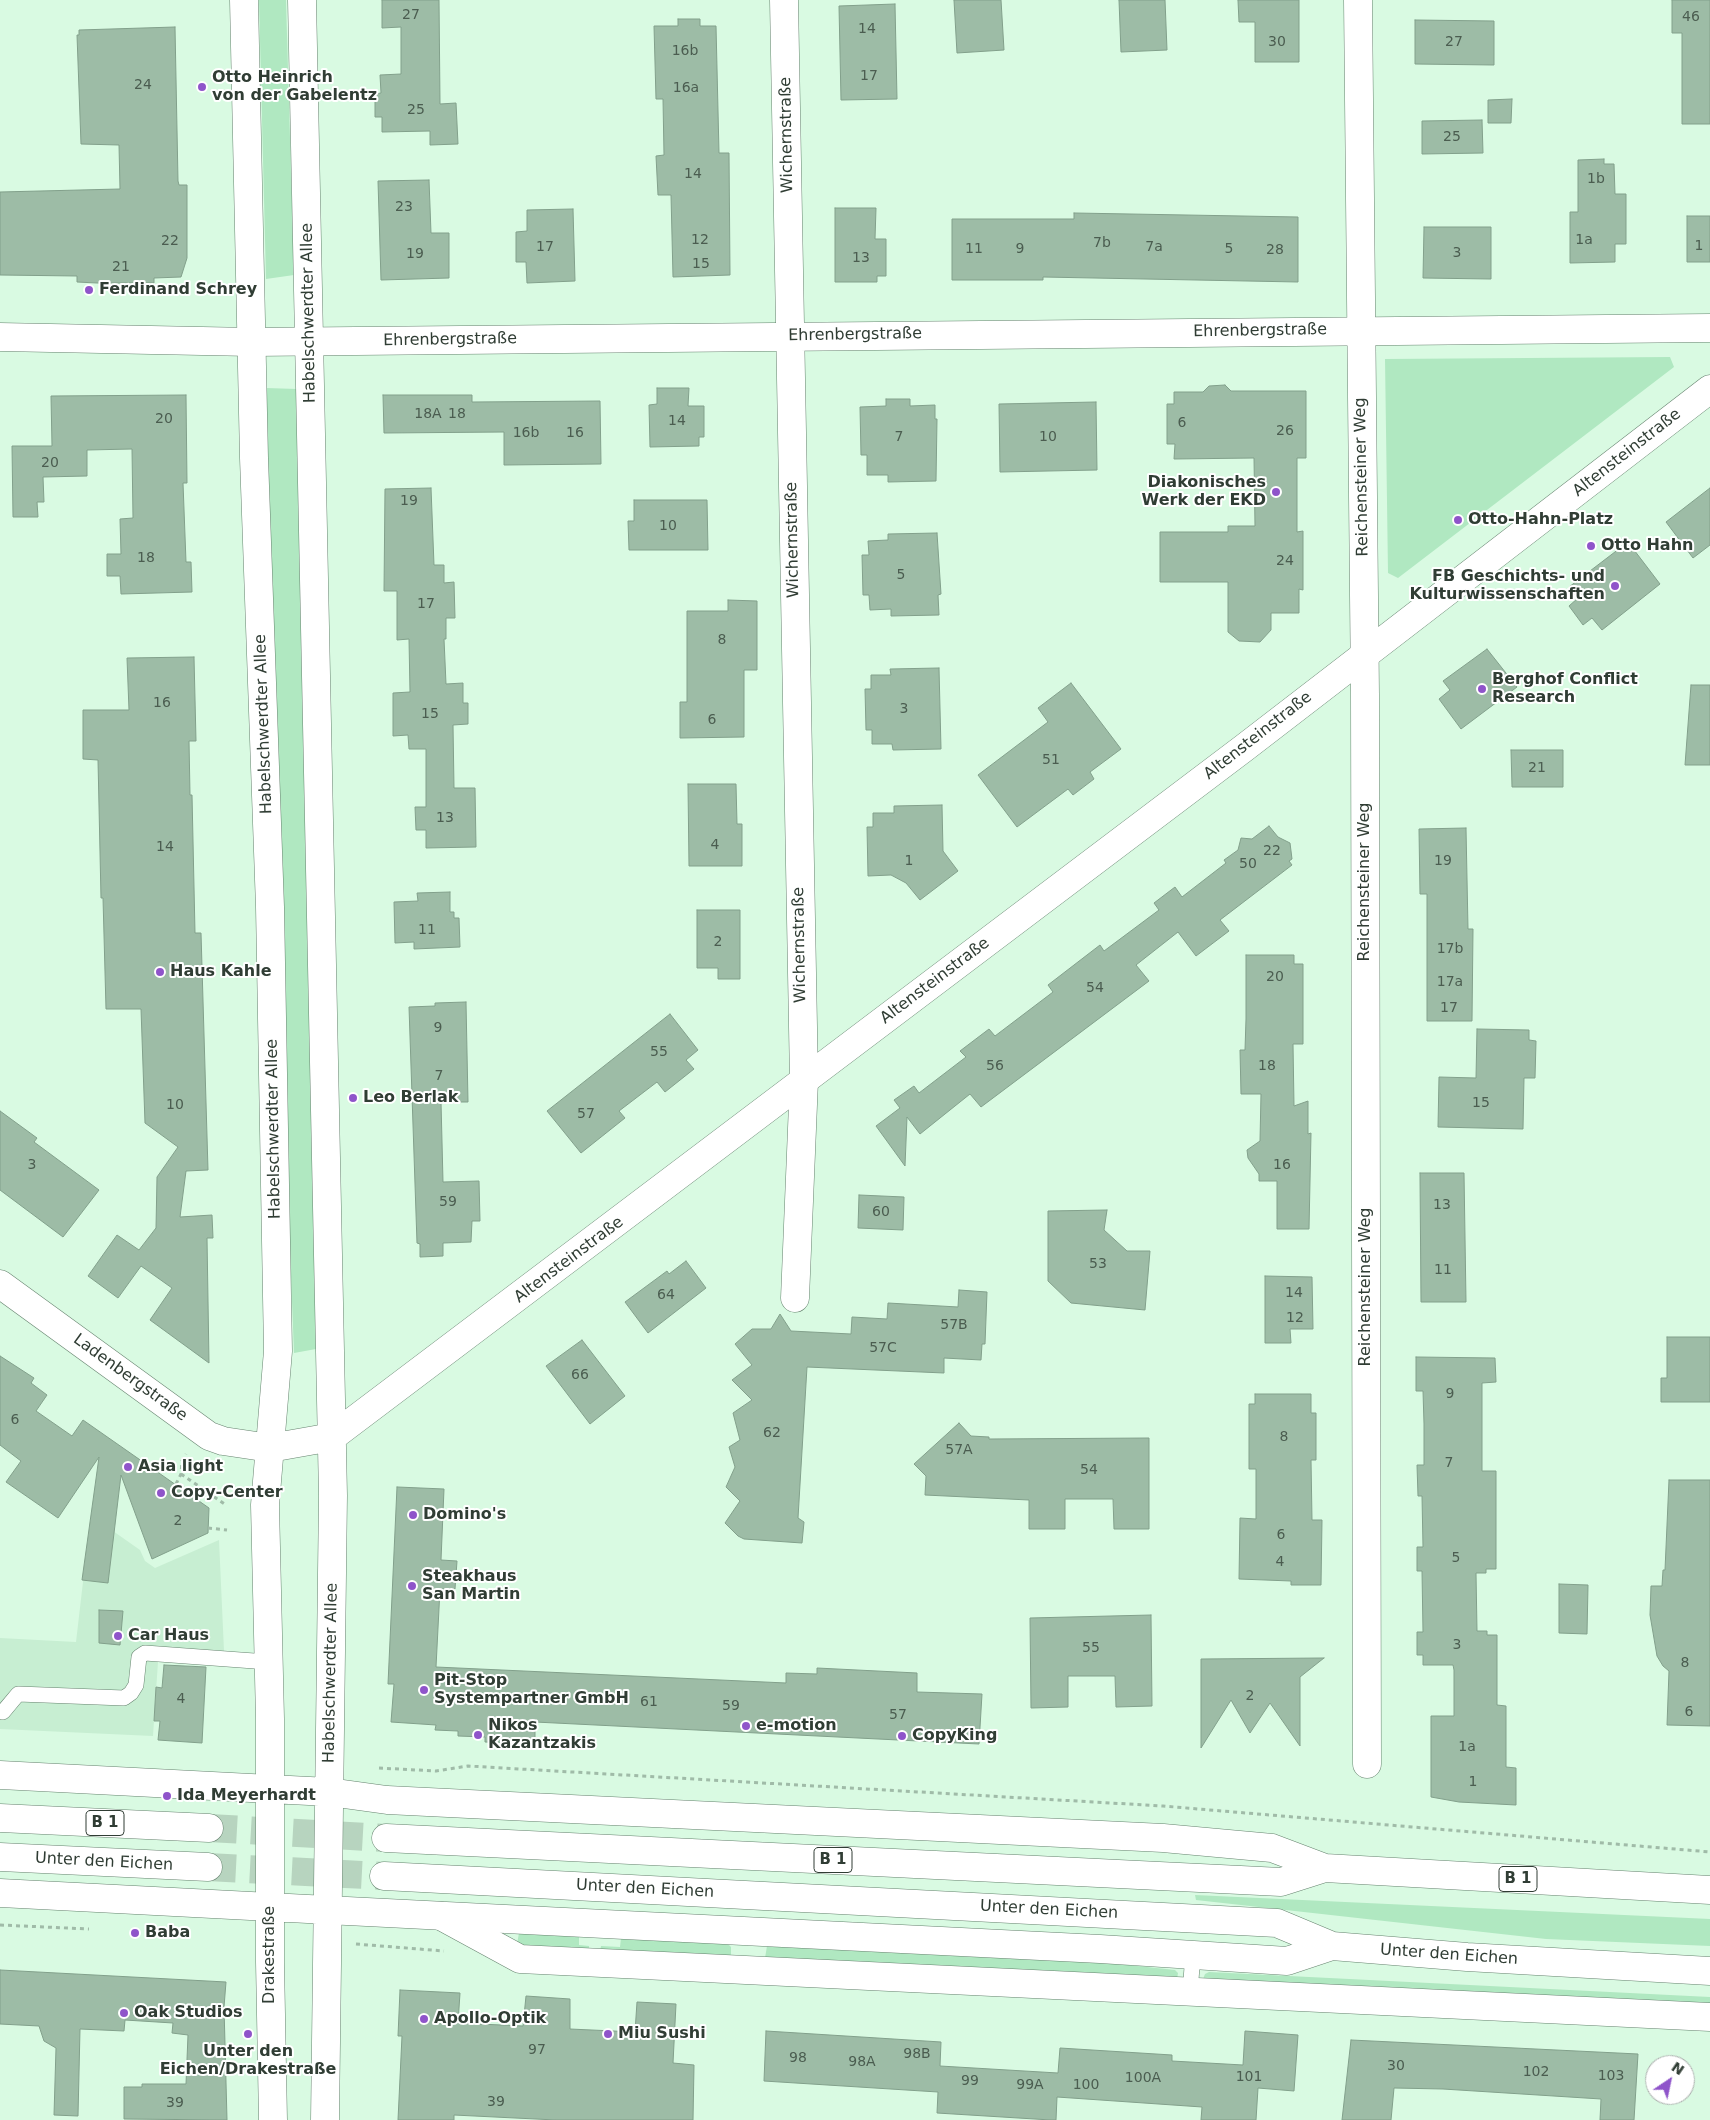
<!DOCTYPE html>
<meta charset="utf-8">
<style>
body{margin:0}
#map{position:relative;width:1710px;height:2120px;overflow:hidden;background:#d9fae2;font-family:"DejaVu Sans",sans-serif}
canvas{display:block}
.north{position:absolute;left:1645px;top:2055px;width:50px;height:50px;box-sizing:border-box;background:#fff;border:1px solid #acb1ae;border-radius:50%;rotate:34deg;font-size:14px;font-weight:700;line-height:20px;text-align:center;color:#303d34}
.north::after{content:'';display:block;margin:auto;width:18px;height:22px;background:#8f54ca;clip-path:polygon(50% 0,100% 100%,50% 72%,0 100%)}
</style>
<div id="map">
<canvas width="1710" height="2120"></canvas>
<div class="north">N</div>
</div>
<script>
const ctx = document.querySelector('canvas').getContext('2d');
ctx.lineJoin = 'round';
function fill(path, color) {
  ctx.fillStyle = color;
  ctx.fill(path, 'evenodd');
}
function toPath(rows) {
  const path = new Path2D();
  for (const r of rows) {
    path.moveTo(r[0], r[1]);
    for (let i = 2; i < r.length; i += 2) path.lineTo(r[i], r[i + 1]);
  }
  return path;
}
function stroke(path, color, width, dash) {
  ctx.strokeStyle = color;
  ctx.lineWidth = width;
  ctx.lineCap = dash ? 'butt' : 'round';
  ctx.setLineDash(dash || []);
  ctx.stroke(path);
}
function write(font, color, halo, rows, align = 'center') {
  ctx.font = font + ' "DejaVu Sans",sans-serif';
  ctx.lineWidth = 4;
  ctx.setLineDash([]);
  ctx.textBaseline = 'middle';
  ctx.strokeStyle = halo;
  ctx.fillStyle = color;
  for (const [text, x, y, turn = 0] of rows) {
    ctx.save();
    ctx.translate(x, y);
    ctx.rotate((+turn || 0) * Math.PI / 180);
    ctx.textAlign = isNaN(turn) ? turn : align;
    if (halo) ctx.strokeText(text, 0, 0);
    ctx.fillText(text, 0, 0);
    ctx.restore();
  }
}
fill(toPath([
 [113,1531,140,1550,145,1561,155,1568,219,1540,224,1651,159,1647,153,1736,0,1729,0,1638,76,1642,88,1539]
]), '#c7eed2');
fill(toPath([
 [259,0,286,0,294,275,266,279],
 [1670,357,1674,367,1398,578,1388,573,1385,359],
 [266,388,297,389,318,1266,316,1349,294,1353,284,1095],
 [1195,1895,1710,1919,1710,1946,1546,1939,1196,1900],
 [519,1933,579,1936,579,1945,589,1946,589,1951,520,1948,517,1944],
 [621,1938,727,1943,731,1947,731,1954,730,1956,600,1952,601,1946,620,1947],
 [767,1946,1100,1962,1175,1970,1178,1973,1177,1979,765,1958],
 [1209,1972,1710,1997,1710,2008,1203,1979,1205,1974]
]), '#b0e8c1');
const building = toPath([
 [382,0,439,0,440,104,456,103,458,144,430,145,430,131,382,132,382,117,375,117,375,94,381,93,380,75,401,74,401,27,382,28,382,0],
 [954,0,1001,0,1004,50,957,53,954,0],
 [1119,0,1165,0,1167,50,1121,52,1119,0],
 [1238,0,1299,0,1299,62,1255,62,1255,22,1239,22,1238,0],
 [1672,0,1710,0,1710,124,1682,124,1682,33,1672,33,1672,0],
 [895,4,897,99,841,100,839,6,895,4],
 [678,19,700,19,700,26,716,26,719,153,729,153,730,275,673,277,671,195,658,195,656,156,664,155,663,99,656,99,654,26,678,26,678,19],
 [1415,20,1494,21,1494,65,1415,64,1415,20],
 [175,27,178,181,179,185,187,185,187,258,181,277,154,278,154,283,97,283,77,282,77,276,0,275,0,192,120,189,119,145,81,144,77,35,79,35,79,30,175,27],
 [1512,99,1511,123,1488,123,1488,100,1512,99],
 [1482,120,1483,153,1422,154,1422,121,1482,120],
 [1604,159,1604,164,1614,164,1615,194,1626,194,1626,244,1615,244,1615,262,1570,263,1570,212,1578,212,1578,160,1604,159],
 [429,180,431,233,449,233,449,278,381,280,378,181,429,180],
 [835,208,876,208,875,239,886,239,886,276,877,276,877,282,835,282,835,208],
 [573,209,575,281,527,283,526,262,516,262,516,232,527,231,527,210,573,209],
 [1074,213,1298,217,1298,282,1043,277,1043,280,952,280,952,219,1074,219,1074,213],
 [1687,216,1710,216,1710,262,1687,262,1687,216],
 [1424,227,1491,227,1491,279,1423,278,1424,227],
 [1225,385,1231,391,1306,391,1306,458,1297,458,1297,532,1303,531,1303,590,1299,589,1299,613,1271,613,1271,630,1260,642,1239,641,1228,632,1228,582,1160,582,1160,532,1228,532,1228,526,1255,526,1254,458,1174,459,1175,444,1167,444,1167,404,1174,404,1174,392,1203,392,1209,386,1225,385],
 [657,388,689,388,688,406,704,406,704,437,699,437,699,446,650,447,649,405,657,404,657,388],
 [186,395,187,483,183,483,186,562,191,562,192,592,121,594,120,576,107,576,107,554,121,554,120,519,133,518,132,449,87,450,87,476,43,477,44,502,37,502,38,517,13,517,12,446,52,446,51,396,186,395],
 [383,395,472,395,472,402,600,401,601,464,504,465,504,432,384,433,383,395],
 [886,399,910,399,910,406,935,405,935,419,937,419,936,481,888,482,888,475,867,475,867,455,861,455,860,407,886,406,886,399],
 [1096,402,1097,470,1000,472,999,404,1096,402],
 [431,488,434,565,444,565,444,583,454,582,455,618,446,618,446,639,444,639,446,684,463,683,463,703,468,703,468,724,453,725,454,788,475,788,476,847,426,848,426,830,416,830,415,807,426,807,426,749,409,749,408,735,393,736,393,693,410,692,409,639,397,640,397,591,384,591,385,489,431,488],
 [1710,488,1710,545,1693,558,1666,522,1710,488],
 [634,500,707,500,708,550,629,550,628,521,634,521,634,500],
 [937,533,941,594,938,595,939,615,891,616,891,609,870,610,869,595,863,595,862,555,869,555,868,541,888,540,888,534,937,533],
 [1628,542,1660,584,1602,630,1592,618,1583,625,1569,606,1578,598,1569,587,1628,542],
 [728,600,757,601,757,670,744,670,744,737,680,738,680,702,687,702,687,611,728,611,728,600],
 [1487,649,1517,687,1461,729,1439,699,1450,690,1443,681,1487,649],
 [194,657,196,741,189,741,190,795,192,795,195,933,201,933,208,1170,186,1171,180,1217,212,1215,213,1238,207,1238,209,1363,150,1320,172,1288,141,1266,118,1298,88,1276,117,1235,139,1250,156,1228,157,1177,178,1147,145,1123,141,1009,106,1009,103,898,101,898,98,760,83,759,83,710,129,710,127,658,194,657],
 [939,668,941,749,893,750,892,744,872,744,872,730,866,730,865,689,871,689,871,675,891,675,890,669,939,668],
 [1071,683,1121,749,1090,772,1094,779,1073,795,1068,789,1017,827,978,775,1048,722,1038,708,1071,683],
 [1691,685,1710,685,1710,765,1685,765,1691,685],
 [1511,750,1563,750,1563,787,1512,787,1511,750],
 [688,784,736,784,737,824,742,824,742,866,689,866,688,784],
 [942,805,943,851,958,871,920,900,906,883,891,875,868,876,867,827,873,827,873,813,894,813,894,806,942,805],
 [1269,826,1278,837,1290,843,1292,859,1289,861,1292,865,1220,920,1229,931,1196,956,1178,932,1136,965,1149,981,981,1107,970,1094,920,1134,907,1117,905,1166,876,1126,900,1108,894,1100,914,1086,919,1093,966,1057,960,1051,989,1029,995,1036,1053,992,1048,985,1100,945,1104,951,1159,910,1154,903,1175,887,1182,897,1226,863,1224,860,1238,850,1241,838,1252,839,1269,826],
 [1466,828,1468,929,1473,929,1472,1021,1427,1021,1427,894,1420,894,1419,829,1466,828],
 [450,892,450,912,454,912,454,918,459,918,460,947,414,949,414,942,395,943,394,902,418,901,417,893,450,892],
 [697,910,740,910,740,979,718,979,718,968,697,968,697,910],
 [1246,955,1294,955,1294,964,1303,964,1303,1044,1293,1044,1294,1106,1308,1101,1308,1134,1311,1133,1309,1229,1277,1229,1277,1181,1259,1181,1259,1174,1248,1158,1247,1150,1260,1141,1261,1094,1241,1094,1240,1050,1245,1050,1246,1019,1246,955],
 [466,1002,468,1102,441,1102,443,1182,479,1181,480,1221,472,1221,471,1242,443,1243,443,1256,420,1257,420,1244,417,1243,409,1007,435,1006,435,1003,466,1002],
 [670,1014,698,1050,686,1060,694,1069,665,1092,657,1082,619,1111,625,1118,581,1153,547,1111,670,1014],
 [1477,1029,1529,1030,1529,1040,1536,1041,1535,1078,1524,1078,1523,1129,1438,1127,1439,1077,1476,1078,1477,1029],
 [0,1111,37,1138,34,1142,99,1190,63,1237,0,1190,0,1111],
 [1420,1173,1464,1173,1466,1302,1421,1302,1420,1173],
 [859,1195,904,1197,903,1230,858,1228,859,1195],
 [1107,1210,1104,1230,1127,1251,1150,1251,1145,1310,1071,1303,1048,1281,1048,1211,1107,1210],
 [686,1261,706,1288,648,1333,625,1302,667,1271,669,1274,686,1261],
 [1265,1276,1312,1277,1313,1329,1290,1329,1291,1343,1265,1343,1265,1276],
 [959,1290,987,1292,985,1344,982,1344,981,1360,944,1358,944,1373,807,1367,798,1518,804,1522,802,1543,744,1539,738,1536,725,1523,740,1501,726,1487,735,1467,729,1447,740,1440,733,1413,752,1400,732,1380,752,1365,735,1344,752,1329,771,1329,780,1314,791,1331,851,1334,852,1317,887,1319,888,1303,958,1307,959,1290],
 [1667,1337,1710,1337,1710,1402,1661,1402,1661,1378,1667,1378,1667,1337],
 [582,1340,625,1396,590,1424,546,1366,582,1340],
 [0,1356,34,1378,31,1383,47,1395,36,1411,72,1436,83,1420,209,1508,208,1533,152,1559,121,1475,108,1583,82,1580,99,1457,58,1518,6,1482,21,1461,0,1445,0,1356],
 [1416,1357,1495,1358,1496,1382,1482,1383,1482,1471,1496,1471,1496,1569,1486,1569,1486,1573,1476,1573,1477,1631,1487,1631,1487,1635,1497,1635,1497,1705,1506,1706,1506,1767,1516,1768,1516,1805,1459,1802,1431,1797,1431,1716,1454,1716,1454,1670,1453,1665,1423,1665,1423,1655,1417,1655,1417,1632,1423,1632,1422,1571,1417,1571,1417,1547,1423,1547,1422,1496,1418,1496,1417,1465,1424,1465,1424,1424,1423,1391,1416,1391,1416,1357],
 [1255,1394,1311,1394,1311,1413,1316,1413,1316,1460,1311,1460,1312,1520,1322,1520,1321,1585,1291,1585,1291,1581,1239,1579,1240,1518,1256,1519,1256,1469,1249,1469,1249,1404,1255,1404,1255,1394],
 [959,1423,971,1436,989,1437,989,1439,1149,1438,1149,1529,1114,1529,1113,1499,1065,1499,1065,1529,1029,1529,1029,1500,925,1495,926,1476,914,1464,959,1423],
 [1669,1480,1710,1480,1710,1726,1667,1725,1669,1671,1663,1666,1657,1656,1650,1615,1651,1586,1662,1586,1663,1570,1665,1570,1669,1480],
 [397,1487,444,1489,441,1560,457,1561,455,1589,440,1589,436,1667,786,1683,786,1673,817,1674,817,1668,917,1673,917,1692,982,1694,979,1744,535,1722,535,1744,485,1742,485,1737,458,1736,458,1731,435,1730,436,1725,391,1722,394,1684,388,1684,397,1487],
 [1559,1584,1588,1585,1587,1634,1559,1633,1559,1584],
 [99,1610,123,1611,120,1645,99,1643,99,1610],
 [1151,1615,1152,1706,1116,1707,1115,1676,1068,1676,1068,1707,1031,1708,1030,1618,1151,1615],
 [1324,1658,1300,1677,1300,1746,1270,1703,1250,1733,1231,1700,1201,1748,1201,1659,1324,1658],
 [164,1665,206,1667,202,1743,158,1740,160,1721,154,1721,156,1687,162,1688,164,1665],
 [0,1970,226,1982,224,2007,227,2120,124,2119,124,2087,142,2087,142,2084,186,2084,188,2035,172,2033,173,2023,125,2020,124,2031,80,2029,78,2116,54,2115,56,2048,44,2041,39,2026,0,2024,0,1970],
 [400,1990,460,1993,458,2023,523,2026,526,1996,570,1999,570,2029,635,2032,637,2002,676,2004,673,2063,694,2065,693,2120,556,2120,454,2115,454,2120,398,2120,402,2036,398,2036,400,1990],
 [766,2031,941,2042,940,2066,1058,2073,1060,2048,1172,2055,1172,2061,1243,2065,1245,2031,1298,2035,1294,2091,1258,2088,1256,2120,1201,2120,1202,2107,1057,2097,1056,2120,1051,2120,937,2113,938,2092,764,2081,766,2031],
 [1351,2040,1638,2054,1634,2120,1600,2120,1601,2099,1443,2089,1394,2088,1391,2120,1342,2120,1351,2040]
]);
fill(building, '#9dbca6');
stroke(building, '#82a08b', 1);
stroke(toPath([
 [209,1828,386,1838],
 [208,1867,384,1876]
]), '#b7d4bf', 28, [28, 14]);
const lane = toPath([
 [3,1712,18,1694,124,1698,131,1693,136,1685,139,1657,145,1653,268,1662],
 [1190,1992,1193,1955]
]);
const street = toPath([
 [784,0,804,1080,795,1298],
 [1358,0,1365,694,1367,1764],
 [0,337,252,342,1710,328],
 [0,1284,209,1436,223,1441,270,1448],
 [441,1916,520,1959,1710,2017]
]);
const secondary = toPath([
 [244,0,254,458,270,907,278,1351,265,1505,270,1719,270,1962,273,2120],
 [302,0,333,1495,325,2120],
 [270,1448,332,1437,1244,748,1710,389],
 [270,1789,329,1792],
 [270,1907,327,1910]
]);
const primary = toPath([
 [0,1775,270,1789],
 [329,1792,387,1800,1163,1838,1272,1848,1325,1868],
 [0,1818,209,1828],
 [386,1838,1281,1882,1325,1868,1710,1890],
 [0,1857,208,1867],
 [384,1876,1277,1923,1332,1946,1467,1957,1710,1971],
 [0,1893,270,1907],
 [327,1910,1100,1949,1287,1961,1332,1946]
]);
stroke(lane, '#66836f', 16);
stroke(street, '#66836f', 29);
stroke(secondary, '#66836f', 29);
stroke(primary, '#66836f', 29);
stroke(toPath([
 [181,1474,226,1505],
 [176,1484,181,1474,182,1461,186,1454],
 [208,1528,227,1530],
 [379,1768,436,1771,468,1766,1163,1806,1710,1852],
 [0,1925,89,1929],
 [356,1944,444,1951]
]), '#a0bba8', 3, [4, 4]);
stroke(lane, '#fff', 15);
stroke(street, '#fff', 28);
stroke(secondary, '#fff', 28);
stroke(primary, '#fff', 28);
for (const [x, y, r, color] of [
 [202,87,5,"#8f54ca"],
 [89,290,5,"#8f54ca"],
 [1276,492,5,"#8f54ca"],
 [1458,520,5,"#8f54ca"],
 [1591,546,5,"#8f54ca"],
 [1615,586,5,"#8f54ca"],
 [1482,689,5,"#8f54ca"],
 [160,972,5,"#8f54ca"],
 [353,1098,5,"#8f54ca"],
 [128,1467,5,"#8f54ca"],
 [161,1493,5,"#8f54ca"],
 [413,1515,5,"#8f54ca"],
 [412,1586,5,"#8f54ca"],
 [118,1636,5,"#8f54ca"],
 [424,1690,5,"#8f54ca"],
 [746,1726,5,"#8f54ca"],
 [478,1735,5,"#8f54ca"],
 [902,1736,5,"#8f54ca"],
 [167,1796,5,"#8f54ca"],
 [135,1933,5,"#8f54ca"],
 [124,2013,5,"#8f54ca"],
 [424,2019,5,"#8f54ca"],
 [248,2034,5,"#8f54ca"],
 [608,2034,5,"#8f54ca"]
]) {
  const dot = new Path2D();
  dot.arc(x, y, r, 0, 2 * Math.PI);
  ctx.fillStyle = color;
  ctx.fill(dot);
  stroke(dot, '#fff', 2);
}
write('14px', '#4b5d50', null, [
 ["27",411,15],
 ["46",1691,17],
 ["14",867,29],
 ["30",1277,42],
 ["27",1454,42],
 ["16b",685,51],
 ["17",869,76],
 ["24",143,85],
 ["16a",686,88],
 ["25",416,110],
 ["25",1452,137],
 ["14",693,174],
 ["1b",1596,179],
 ["23",404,207],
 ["12",700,240],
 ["1a",1584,240],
 ["22",170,241],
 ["7b",1102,243],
 ["1",1699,246],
 ["17",545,247],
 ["7a",1154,247],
 ["11",974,249],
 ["9",1020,249],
 ["5",1229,249],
 ["28",1275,250],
 ["3",1457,253],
 ["19",415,254],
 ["13",861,258],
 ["15",701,264],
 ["21",121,267],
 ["18A",428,414],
 ["18",457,414],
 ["20",164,419],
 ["14",677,421],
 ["6",1182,423],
 ["26",1285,431],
 ["16b",526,433],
 ["16",575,433],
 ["7",899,437],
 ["10",1048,437],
 ["20",50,463],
 ["19",409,501],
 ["10",668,526],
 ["18",146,558],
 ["24",1285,561],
 ["5",901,575],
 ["17",426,604],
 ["8",722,640],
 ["16",162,703],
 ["3",904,709],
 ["15",430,714],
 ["6",712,720],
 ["51",1051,760],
 ["21",1537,768],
 ["13",445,818],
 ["4",715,845],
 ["14",165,847],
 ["22",1272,851],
 ["1",909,861],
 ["19",1443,861],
 ["50",1248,864],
 ["11",427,930],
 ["2",718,942],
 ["17b",1450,949],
 ["20",1275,977],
 ["17a",1450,982],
 ["54",1095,988],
 ["17",1449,1008],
 ["9",438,1028],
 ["55",659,1052],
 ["56",995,1066],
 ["18",1267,1066],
 ["7",439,1076],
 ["15",1481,1103],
 ["10",175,1105],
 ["57",586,1114],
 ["3",32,1165],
 ["16",1282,1165],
 ["59",448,1202],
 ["13",1442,1205],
 ["60",881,1212],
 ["53",1098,1264],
 ["11",1443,1270],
 ["14",1294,1293],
 ["64",666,1295],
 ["12",1295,1318],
 ["57B",954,1325],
 ["57C",883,1348],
 ["66",580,1375],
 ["9",1450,1394],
 ["6",15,1420],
 ["62",772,1433],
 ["8",1284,1437],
 ["57A",959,1450],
 ["7",1449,1463],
 ["54",1089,1470],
 ["2",178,1521],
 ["6",1281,1535],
 ["5",1456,1558],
 ["4",1280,1562],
 ["3",1457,1645],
 ["55",1091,1648],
 ["8",1685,1663],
 ["2",1250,1696],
 ["4",181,1699],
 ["61",649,1702],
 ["59",731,1706],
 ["6",1689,1712],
 ["57",898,1715],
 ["1a",1467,1747],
 ["1",1473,1782],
 ["97",537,2050],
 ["98B",917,2054],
 ["98",798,2058],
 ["98A",862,2062],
 ["30",1396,2066],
 ["102",1536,2072],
 ["103",1611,2076],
 ["101",1249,2077],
 ["100A",1143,2078],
 ["99",970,2081],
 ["99A",1030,2085],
 ["100",1086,2085],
 ["39",496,2102],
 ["39",175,2103]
]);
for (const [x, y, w] of [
 [105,1823,38],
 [833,1860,38],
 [1518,1879,38]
]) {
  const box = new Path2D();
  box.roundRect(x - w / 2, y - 12.5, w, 25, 4);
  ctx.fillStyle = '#fff';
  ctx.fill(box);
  stroke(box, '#303d34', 1);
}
write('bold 15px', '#303d34', null, [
 ["B 1",105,1823],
 ["B 1",833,1860],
 ["B 1",1518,1879]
]);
write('bold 16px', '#303d34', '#fff', [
 ["Otto Heinrich",212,78],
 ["von der Gabelentz",212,96],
 ["Ferdinand Schrey",99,290],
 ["Diakonisches",1266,483,"right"],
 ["Werk der EKD",1266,501,"right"],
 ["Otto-Hahn-Platz",1468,520],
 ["Otto Hahn",1601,546],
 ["FB Geschichts- und",1605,577,"right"],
 ["Kulturwissenschaften",1605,595,"right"],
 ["Berghof Conflict",1492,680],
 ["Research",1492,698],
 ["Haus Kahle",170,972],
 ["Leo Berlak",363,1098],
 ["Asia light",138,1467],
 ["Copy-Center",171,1493],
 ["Domino's",423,1515],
 ["Steakhaus",422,1577],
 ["San Martin",422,1595],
 ["Car Haus",128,1636],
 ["Pit-Stop",434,1681],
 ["Systempartner GmbH",434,1699],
 ["Nikos",488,1726],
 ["Kazantzakis",488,1744],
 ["e-motion",756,1726],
 ["CopyKing",912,1736],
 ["Ida Meyerhardt",177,1796],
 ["Baba",145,1933],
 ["Oak Studios",134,2013],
 ["Apollo-Optik",434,2019],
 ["Miu Sushi",618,2034],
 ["Unter den",248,2052,"center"],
 ["Eichen/Drakestraße",248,2070,"center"]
], 'left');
write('16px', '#303d34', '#fff', [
 ["Wichernstraße",787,135,-91],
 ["Habelschwerdter Allee",309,313,-91],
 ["Ehrenbergstraße",1260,331,-1],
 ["Ehrenbergstraße",855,335,-1],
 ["Ehrenbergstraße",450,340,-1],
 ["Altensteinstraße",1627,453,-38],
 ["Reichensteiner Weg",1362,477,-91],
 ["Wichernstraße",793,540,-91],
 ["Habelschwerdter Allee",264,724,-92],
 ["Altensteinstraße",1258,736,-38],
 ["Reichensteiner Weg",1365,882,-90],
 ["Wichernstraße",800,945,-91],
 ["Altensteinstraße",935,981,-37],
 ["Habelschwerdter Allee",274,1129,-91],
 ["Altensteinstraße",569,1260,-37],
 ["Reichensteiner Weg",1366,1287,-90],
 ["Ladenbergstraße",130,1378,36],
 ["Habelschwerdter Allee",331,1673,-89],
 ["Unter den Eichen",104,1862,3],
 ["Unter den Eichen",645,1889,3],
 ["Unter den Eichen",1049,1910,3],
 ["Drakestraße",270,1955,-90],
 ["Unter den Eichen",1449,1955,4]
]);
</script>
